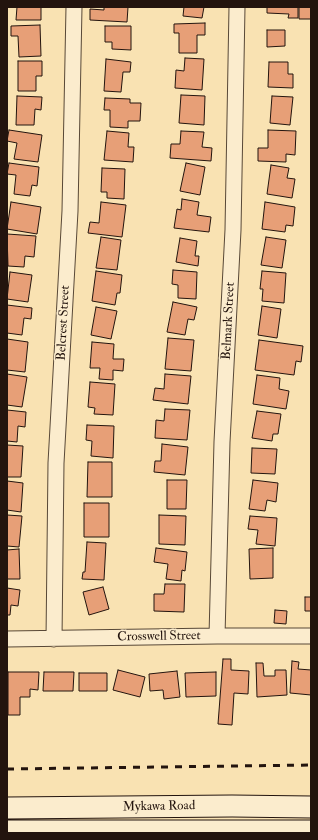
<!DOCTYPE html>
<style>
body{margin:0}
#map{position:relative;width:318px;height:840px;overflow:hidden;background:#f9e2b2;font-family:"IM FELL Double Pica",serif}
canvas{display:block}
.frame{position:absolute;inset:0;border:8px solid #23140e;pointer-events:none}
</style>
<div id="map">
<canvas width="318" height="840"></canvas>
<div class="frame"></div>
</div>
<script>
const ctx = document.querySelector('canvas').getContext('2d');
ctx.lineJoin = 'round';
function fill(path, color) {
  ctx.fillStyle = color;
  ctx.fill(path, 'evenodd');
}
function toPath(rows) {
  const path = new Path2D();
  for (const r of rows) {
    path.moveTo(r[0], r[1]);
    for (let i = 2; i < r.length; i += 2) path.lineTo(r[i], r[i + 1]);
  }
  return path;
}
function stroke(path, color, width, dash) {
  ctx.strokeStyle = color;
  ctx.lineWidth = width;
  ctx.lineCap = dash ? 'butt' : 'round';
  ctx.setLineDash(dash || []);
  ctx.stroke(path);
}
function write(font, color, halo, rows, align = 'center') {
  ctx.font = font + ' "IM FELL Double Pica",serif';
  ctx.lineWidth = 3;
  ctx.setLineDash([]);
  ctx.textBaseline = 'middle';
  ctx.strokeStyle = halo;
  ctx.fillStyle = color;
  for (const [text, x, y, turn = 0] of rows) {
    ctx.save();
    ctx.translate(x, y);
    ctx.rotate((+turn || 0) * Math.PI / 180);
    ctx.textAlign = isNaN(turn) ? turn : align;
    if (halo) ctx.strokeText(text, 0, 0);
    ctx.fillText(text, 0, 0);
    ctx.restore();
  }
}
const building = toPath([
 [17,7,41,7,41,20,16,20,17,7],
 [104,7,128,7,127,22,90,20,90,9,104,10,104,7],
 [184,7,204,7,202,18,183,16,184,7],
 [267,7,298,7,298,18,288,18,289,14,267,13,267,7],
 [299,7,311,7,311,19,299,19,299,7],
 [205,23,205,35,197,35,197,53,179,53,179,33,174,33,174,24,205,23],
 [40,25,41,56,19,57,18,36,11,36,11,26,40,25],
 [105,26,131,26,131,50,112,49,112,42,105,42,105,26],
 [267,30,285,30,285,46,267,47,267,30],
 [185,58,204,59,202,90,175,88,176,70,184,71,185,58],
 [106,59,131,62,130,72,123,72,121,92,104,91,106,59],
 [18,61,42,61,42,76,36,76,36,91,18,91,18,61],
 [269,62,288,62,288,74,293,74,293,88,268,87,269,62],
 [181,95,205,96,204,125,179,123,181,95],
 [17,96,42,97,41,110,35,109,34,125,16,125,17,96],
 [272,96,293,97,290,125,270,123,272,96],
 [105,98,130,99,130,103,141,103,140,121,128,121,128,128,110,127,110,110,104,110,105,98],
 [9,130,42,135,38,162,14,159,17,143,7,141,9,130],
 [268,130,296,131,295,155,286,154,286,162,258,161,258,148,268,148,268,130],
 [107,131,129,133,128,147,134,147,133,162,104,160,107,131],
 [181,131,204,132,202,147,212,148,211,161,170,158,171,144,180,144,181,131],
 [9,163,39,167,37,186,32,185,30,196,14,194,16,175,7,174,9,163],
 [186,163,205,167,200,195,180,191,186,163],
 [271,165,289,168,287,178,295,179,292,198,267,194,271,165],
 [102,168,125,169,124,199,107,198,107,192,101,192,102,168],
 [182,199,199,202,197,215,211,217,209,232,174,228,177,209,181,210,182,199],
 [11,202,41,207,37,234,7,229,11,202],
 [101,202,126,205,122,237,88,233,90,222,99,223,101,202],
 [265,202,295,207,293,226,286,225,285,232,262,229,265,202],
 [7,234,36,236,34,257,25,256,24,267,8,266,7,234],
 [101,237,121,240,117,270,96,268,101,237],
 [266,237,286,240,282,268,261,265,266,237],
 [180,238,197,241,195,256,199,256,198,266,176,262,180,238],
 [173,270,197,272,196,299,178,298,178,285,172,284,173,270],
 [96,271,122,275,120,293,117,293,115,305,92,301,96,271],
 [262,271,286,273,284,303,262,301,263,289,260,289,262,271],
 [10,272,32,275,28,302,7,299,10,272],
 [173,302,197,307,194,320,188,319,185,335,167,332,173,302],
 [7,305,32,308,31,319,24,318,22,335,7,333,7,305],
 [262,306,281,309,277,338,258,335,262,306],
 [96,307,117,311,111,339,91,335,96,307],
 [168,338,194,340,191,371,165,369,168,338],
 [7,339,28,342,25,372,7,370,7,339],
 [259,340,303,346,301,362,296,361,294,375,255,370,259,340],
 [92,342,114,344,113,359,124,359,123,371,113,370,113,380,99,379,100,368,90,368,92,342],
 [7,374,27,377,22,407,7,405,7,374],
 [165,374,191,376,188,404,153,400,155,388,164,389,165,374],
 [257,375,280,378,279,389,289,391,286,409,253,404,257,375],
 [90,382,115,384,113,415,94,414,95,408,88,407,90,382],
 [165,409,190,410,187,440,155,438,156,420,164,421,165,409],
 [7,410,26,412,25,427,18,426,17,442,7,441,7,410],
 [257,411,281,414,278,434,273,434,272,441,252,438,257,411],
 [87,425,114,426,113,458,91,456,92,441,86,440,87,425],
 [162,444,188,447,185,475,154,472,155,461,161,461,162,444],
 [7,445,23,446,21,477,7,477,7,445],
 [252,448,277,449,275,474,251,473,252,448],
 [88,462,112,462,112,497,87,497,88,462],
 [167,480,187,480,186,509,167,509,167,480],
 [253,480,278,483,276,502,267,500,265,511,249,509,253,480],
 [7,481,23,483,21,512,7,510,7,481],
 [84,503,109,503,109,537,84,537,84,503],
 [7,515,22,516,19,547,7,546,7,515],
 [159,515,186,516,185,545,159,544,159,515],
 [250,516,277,518,275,546,256,544,258,530,248,529,250,516],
 [87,542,106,543,104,580,82,579,83,572,85,572,87,542],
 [156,548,187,552,185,571,182,570,181,581,166,579,168,564,154,562,156,548],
 [273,548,273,578,250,579,249,549,273,548],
 [19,549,20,579,7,579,7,550,19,549],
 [165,584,185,584,184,612,154,611,154,594,164,594,165,584],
 [103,587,109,609,89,615,83,592,103,587],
 [7,588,20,590,18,606,11,605,10,615,7,615,7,588],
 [305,597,311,597,311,611,305,611,305,597],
 [275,610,287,611,286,624,274,623,275,610],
 [223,659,231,659,231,670,249,671,248,694,234,693,232,725,218,724,223,659],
 [292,661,299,662,298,669,311,670,311,695,290,693,292,661],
 [256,663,263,663,264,676,275,676,275,670,286,670,287,695,257,697,256,663],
 [118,670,145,677,140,697,113,690,118,670],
 [177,671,180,697,164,699,163,690,150,691,149,674,177,671],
 [8,672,39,672,38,690,30,689,30,697,20,697,20,715,8,715,8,672],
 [44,672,74,672,73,691,43,691,44,672],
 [216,672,216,696,186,697,185,673,216,672],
 [79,673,107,673,107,691,79,691,79,673]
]);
fill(building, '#e79f77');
stroke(building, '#23140e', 1);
const street = toPath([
 [217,636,222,442,233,230,237,7],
 [7,639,217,636,311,636],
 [54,639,56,463,70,211,74,7]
]);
const secondary = toPath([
 [7,808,232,806,311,807],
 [7,831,311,831]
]);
stroke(street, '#584837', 17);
stroke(secondary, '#23140e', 23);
stroke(street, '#fbeccd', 15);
stroke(secondary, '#fbeccd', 21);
stroke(toPath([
 [7,769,311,765]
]), '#23140e', 3, [7, 7]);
write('13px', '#23140e', '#fbeccd', [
 ["Belmark Street",229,321,-87],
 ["Belcrest Street",64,323,-87],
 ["Crosswell Street",159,637,-1],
 ["Mykawa Road",159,807,-1]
]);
</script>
